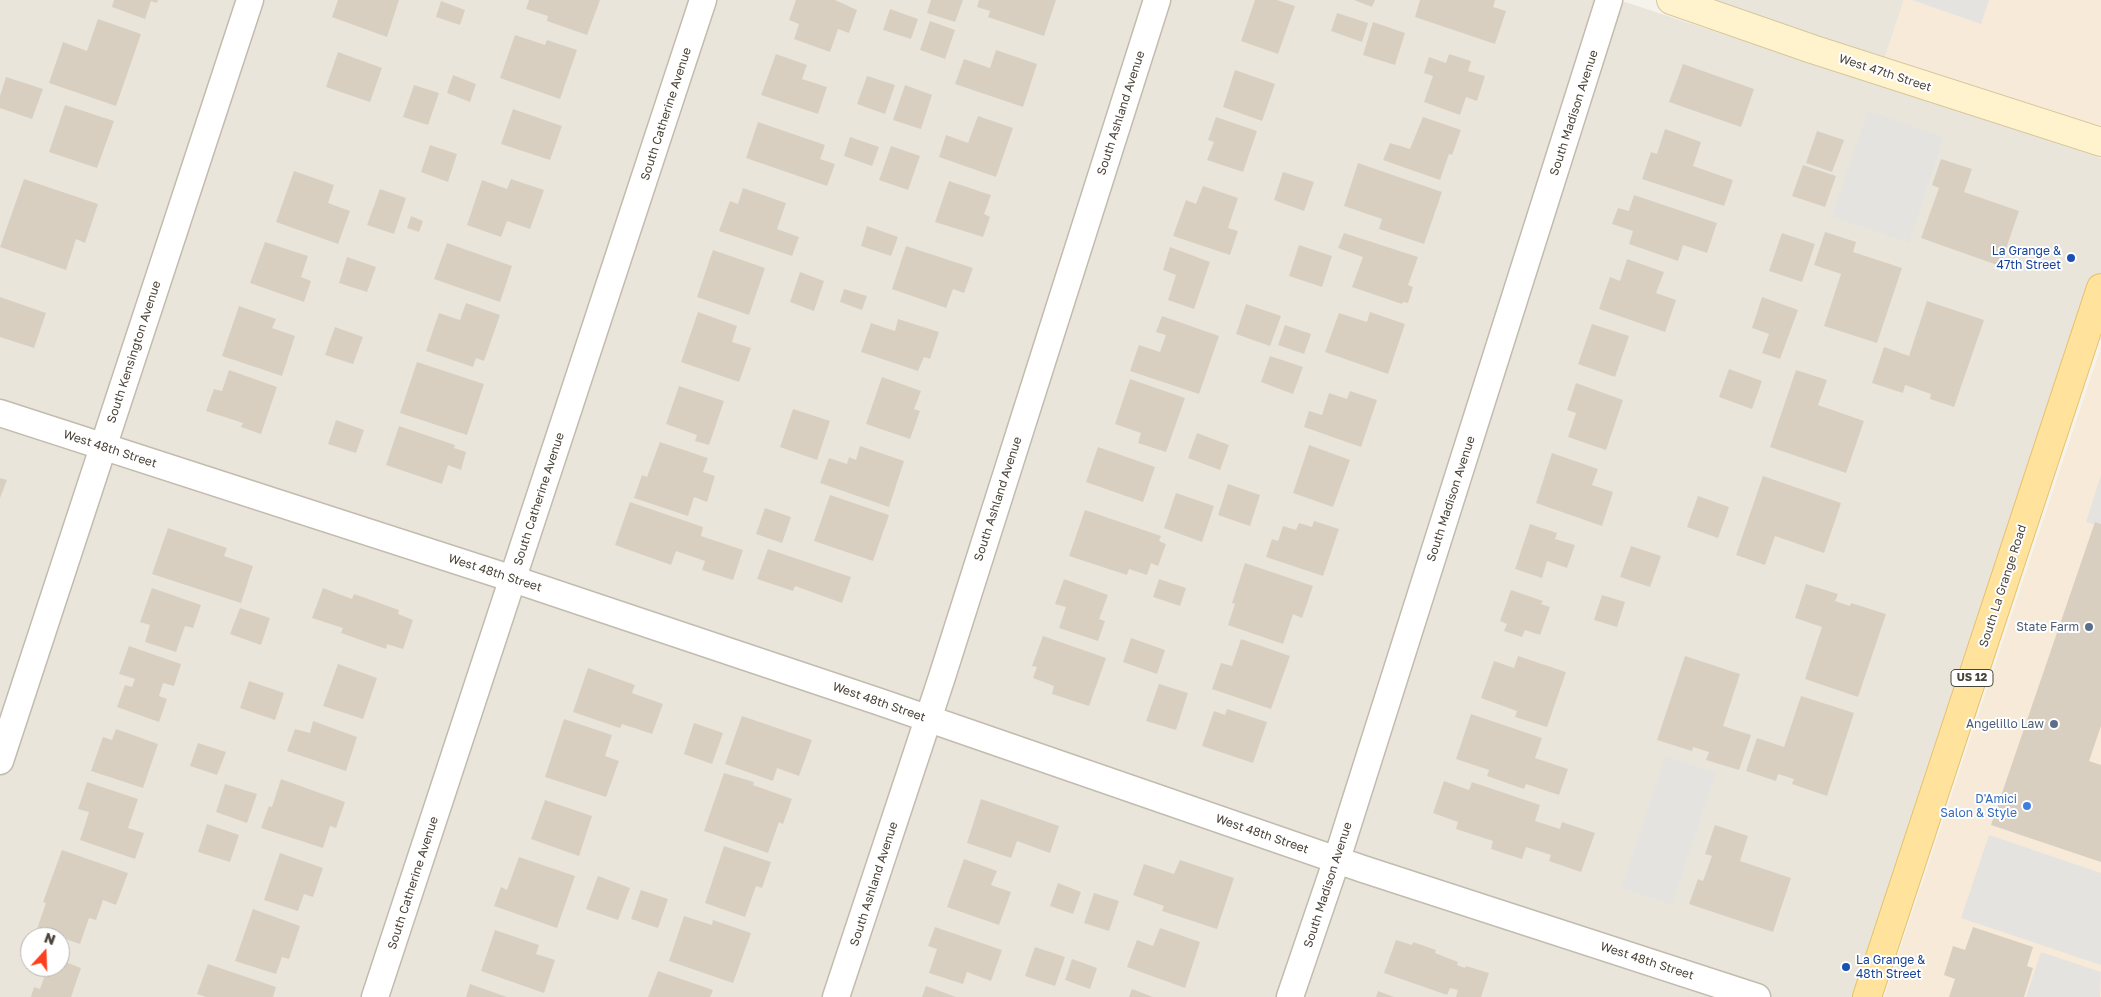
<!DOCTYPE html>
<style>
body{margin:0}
#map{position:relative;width:2101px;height:997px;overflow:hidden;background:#f6f3ec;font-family:"Golos Text",sans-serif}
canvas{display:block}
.north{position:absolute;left:20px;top:927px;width:50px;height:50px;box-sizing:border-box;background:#fff;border:1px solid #b7b4b0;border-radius:50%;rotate:20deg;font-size:14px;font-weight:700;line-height:20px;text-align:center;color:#4b4439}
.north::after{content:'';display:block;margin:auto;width:18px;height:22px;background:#fc3f1d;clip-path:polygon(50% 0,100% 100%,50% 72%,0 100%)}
</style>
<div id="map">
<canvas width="2101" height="997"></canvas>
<div class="north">N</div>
</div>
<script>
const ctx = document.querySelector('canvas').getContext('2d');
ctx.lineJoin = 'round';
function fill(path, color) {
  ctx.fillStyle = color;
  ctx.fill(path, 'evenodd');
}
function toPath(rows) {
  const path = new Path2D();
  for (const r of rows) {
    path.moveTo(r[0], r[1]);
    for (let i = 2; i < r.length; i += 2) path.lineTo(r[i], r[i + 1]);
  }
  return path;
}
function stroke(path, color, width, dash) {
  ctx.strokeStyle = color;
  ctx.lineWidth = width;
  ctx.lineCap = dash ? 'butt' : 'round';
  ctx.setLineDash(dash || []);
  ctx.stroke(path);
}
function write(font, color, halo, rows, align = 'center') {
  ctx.font = font + ' "Golos Text",sans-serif';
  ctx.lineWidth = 4;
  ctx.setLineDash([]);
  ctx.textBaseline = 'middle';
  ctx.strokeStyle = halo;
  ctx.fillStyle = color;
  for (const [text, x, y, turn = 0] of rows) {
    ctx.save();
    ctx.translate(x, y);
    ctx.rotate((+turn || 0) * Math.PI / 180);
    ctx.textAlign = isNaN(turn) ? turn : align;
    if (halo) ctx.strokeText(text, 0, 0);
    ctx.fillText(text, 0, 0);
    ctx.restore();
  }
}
fill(toPath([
 [0,0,1619,0,2101,158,2101,272,1860,997,0,997],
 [30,937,60,937,60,967,30,967],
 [1693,0,1904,0,1882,66]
]), '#eae5da');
fill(toPath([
 [1904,0,2101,0,2101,135,1882,66],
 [2101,347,2101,997,1884,997]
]), '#f7ead8');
fill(toPath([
 [1912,0,1989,0,1981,24],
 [1868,111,1944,137,1909,243,1832,217],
 [2101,475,2101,527,2086,522],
 [1665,756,1716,773,1672,905,1621,888],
 [1989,835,2101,873,2101,965,1961,918],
 [2041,952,2101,972,2100,997,2026,997]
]), '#e5e3e0');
fill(toPath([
 [114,0,158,0,157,3,151,1,145,19,112,7],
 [338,0,399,0,387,37,332,17],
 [529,0,600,0,587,35,547,21,548,16,526,9],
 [796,0,835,0,857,10,849,33,838,29,830,52,794,39,799,24,789,20],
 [931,0,963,0,955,22,927,13],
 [979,0,1056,0,1044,36,988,17,990,11,977,7],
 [1255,0,1277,0,1295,6,1278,54,1241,41],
 [1354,0,1375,0,1372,7],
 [1420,0,1495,0,1493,7,1506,11,1495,44,1415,17],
 [441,1,465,10,460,25,436,17],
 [890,9,918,19,911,39,883,30],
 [1337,13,1368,23,1362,42,1331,31],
 [98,19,141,34,116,106,49,83,63,42,87,51],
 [930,21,955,30,945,59,920,50],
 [1373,22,1405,33,1395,65,1363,55],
 [515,35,545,45,547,40,577,50,560,99,500,78],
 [996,50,1037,64,1023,107,955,84,964,59,990,68],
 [338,52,382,68,370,102,326,87],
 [776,54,807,65,802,79,827,87,818,114,761,95],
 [1449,54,1471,61,1468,71,1485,76,1477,101,1466,97,1460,115,1424,102,1433,76,1424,73,1429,57,1446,63],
 [1683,64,1754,89,1741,127,1669,102],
 [1235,70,1275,84,1262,121,1223,107],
 [453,75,476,84,470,102,447,93],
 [867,76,895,85,885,114,857,104],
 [6,77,43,89,32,119,0,108,0,96],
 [414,85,439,93,428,125,403,117],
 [905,85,932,95,921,129,893,120],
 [65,105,114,121,97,168,49,152],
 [513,109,562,126,550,160,501,144],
 [978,116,1013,128,996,177,939,157,946,135,968,143],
 [1216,117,1257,131,1243,172,1207,160,1214,142,1208,140],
 [1423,117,1461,130,1452,155,1449,154,1440,180,1383,160,1390,143,1410,149],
 [758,122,825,145,820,159,835,164,827,186,746,158],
 [1665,129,1701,142,1693,166,1733,180,1724,206,1642,179,1651,152,1657,154],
 [1817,131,1844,140,1832,172,1806,163],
 [850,137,879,147,872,166,844,156],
 [430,145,457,154,448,182,421,172],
 [891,146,920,156,908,190,879,180],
 [1941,159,1972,169,1964,192,2019,211,2000,266,1921,238,1939,188,1932,185],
 [1358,163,1442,192,1424,244,1379,229,1382,219,1344,206],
 [1803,165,1836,176,1825,207,1792,196],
 [294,171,334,185,328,203,350,211,338,244,276,222],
 [1283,172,1314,182,1304,211,1274,200],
 [24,179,98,204,85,243,76,239,66,270,0,247],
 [511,179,544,190,530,229,507,221,501,237,467,225,482,180,507,189],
 [949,181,991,195,984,214,990,217,983,237,935,222],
 [1203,186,1238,198,1228,228,1238,231,1230,255,1173,236,1186,200,1196,204],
 [743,188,786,203,777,229,799,237,792,256,719,231,730,201,738,204],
 [380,189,406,198,394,234,367,225],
 [1634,195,1717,223,1707,253,1683,245,1678,261,1629,244,1633,231,1612,224,1618,208,1629,211],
 [411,216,423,221,419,232,407,228],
 [867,226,898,237,891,256,861,246],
 [1825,232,1856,242,1853,252,1902,268,1877,343,1824,326,1841,274,1814,265],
 [1344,233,1418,257,1408,285,1413,287,1408,303,1403,302,1402,304,1352,287,1363,257,1338,248],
 [1782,233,1815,244,1802,282,1769,271],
 [265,242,308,256,301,277,311,281,304,302,250,283],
 [447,243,512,266,500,302,434,279],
 [1299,245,1332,256,1322,287,1289,276],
 [906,246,973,268,964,293,953,289,946,308,892,289],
 [1170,247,1210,262,1194,309,1168,300,1176,275,1163,270],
 [713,250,765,268,749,315,697,297],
 [347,257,376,267,367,292,339,283],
 [1627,259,1664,272,1656,293,1676,300,1665,332,1599,309,1610,277,1620,281],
 [800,272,824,281,814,311,790,302],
 [844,289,867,296,862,310,840,302],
 [0,297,46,313,34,348,0,337],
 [1762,297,1798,310,1780,359,1762,353,1769,334,1752,328],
 [1927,301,1984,320,1954,407,1930,399,1931,394,1905,385,1903,393,1872,383,1884,347,1909,356],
 [466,303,500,315,484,361,476,358,473,367,426,351,439,313,460,320],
 [1246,304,1281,316,1270,346,1236,334],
 [239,306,276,319,272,328,295,336,282,376,222,356],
 [698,312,737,326,732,342,751,348,739,382,681,362],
 [1370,312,1405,324,1388,374,1325,352,1339,313,1367,322],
 [1162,316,1219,336,1199,394,1130,371,1139,345,1160,352,1166,335,1156,332],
 [898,319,939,332,930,359,924,357,918,371,861,352,871,323,895,331],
 [1592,324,1629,336,1615,377,1578,364],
 [1285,325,1311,334,1304,354,1278,345],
 [335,327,363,337,353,364,325,355],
 [1270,356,1303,367,1293,394,1261,382],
 [417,362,484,384,467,435,400,413],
 [1729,369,1762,381,1752,409,1719,397],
 [229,370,277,387,261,434,241,427,243,423,206,411,214,389,222,391],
 [1796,370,1827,380,1818,405,1864,421,1846,473,1770,447],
 [882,377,921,391,914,409,920,411,910,439,866,424],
 [1130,379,1185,398,1166,452,1138,443,1141,433,1115,424],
 [1576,383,1623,400,1606,450,1568,437,1576,413,1567,410],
 [679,386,724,401,709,445,695,441,697,435,666,424],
 [1350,391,1377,400,1361,447,1304,427,1309,411,1322,415,1329,393,1347,399],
 [793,409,830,421,817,460,780,447],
 [336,420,364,430,356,453,328,444],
 [399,426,455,445,454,448,466,452,461,470,448,465,442,484,386,465],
 [1197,433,1229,445,1220,470,1188,458],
 [660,442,708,458,703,472,715,476,707,502,694,497,688,516,634,498,642,475,647,477],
 [1309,445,1350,460,1333,507,1293,493],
 [860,446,904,461,889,507,820,483,829,458,847,464,849,457,856,460],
 [1098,447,1155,467,1143,502,1086,482],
 [1552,453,1598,469,1592,485,1613,492,1602,526,1536,503],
 [1763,476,1841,503,1824,553,1775,536,1765,565,1736,555],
 [0,478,7,480,0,498],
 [1228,484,1260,495,1250,526,1218,515],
 [1176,493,1214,506,1202,542,1164,528],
 [830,495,889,515,873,561,814,541],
 [1698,496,1729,507,1718,538,1687,527],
 [630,502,703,527,701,536,743,550,733,580,702,570,705,561,676,551,671,565,615,545],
 [765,508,791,517,782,543,756,534],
 [1085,510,1161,536,1159,541,1166,544,1158,566,1151,563,1147,575,1129,569,1127,575,1069,556],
 [1314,521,1339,529,1323,576,1266,557,1272,539,1278,541,1283,526,1296,530,1299,523,1312,527],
 [2095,522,2101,524,2101,726,2089,761,2101,765,2101,862,1991,825],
 [1530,524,1557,533,1555,539,1575,545,1567,568,1547,561,1542,578,1515,569],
 [168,528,227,548,224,556,253,566,241,603,152,574],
 [1631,546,1661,556,1650,587,1620,577],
 [768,549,851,577,842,603,795,586,793,591,757,579],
 [1245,563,1313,586,1302,618,1293,614,1283,644,1228,625,1235,604,1232,603],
 [1064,579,1108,595,1099,619,1105,621,1098,641,1059,628,1066,607,1055,604],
 [1159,579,1186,588,1180,606,1153,597],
 [1806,584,1838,594,1835,601,1850,606,1851,603,1886,614,1858,697,1805,679,1822,627,1795,618],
 [152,588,201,605,193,628,185,626,176,652,145,642,150,625,140,622],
 [323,588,352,599,354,594,399,610,398,614,413,620,403,649,387,644,386,649,341,633,343,628,312,618],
 [1511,590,1543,601,1541,604,1550,607,1540,635,1525,630,1522,637,1504,631,1507,624,1500,621],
 [1602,595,1625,602,1617,627,1594,620],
 [240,608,270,618,261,645,230,634],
 [1043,636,1106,658,1089,706,1052,694,1054,686,1033,678,1037,667,1032,666],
 [1131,638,1165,650,1157,674,1123,662],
 [1241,639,1290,656,1271,709,1212,689,1221,663,1232,666],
 [129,646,181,664,174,686,163,683,159,696,167,699,159,722,117,707,125,685,132,687,135,679,119,674],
 [1518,656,1566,672,1547,727,1515,717,1517,711,1481,698,1494,661,1514,668],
 [1685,656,1740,674,1723,726,1751,735,1739,770,1706,760,1709,752,1693,747,1692,751,1657,740],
 [338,664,377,678,363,719,323,706],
 [588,668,635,685,632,693,663,704,652,734,622,724,620,728,573,712],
 [249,681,284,693,275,720,240,708],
 [1159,684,1188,693,1176,730,1146,721],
 [1801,696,1854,713,1827,796,1792,784,1794,779,1778,774,1776,781,1746,771,1757,738,1784,747],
 [1227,709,1267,722,1253,763,1202,746,1214,711,1225,715],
 [1471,714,1542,738,1535,758,1568,769,1559,795,1526,784,1524,789,1487,776,1489,770,1456,759],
 [742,716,812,740,799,776,777,768,773,781,725,764],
 [564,719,612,735,605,756,619,761,606,797,545,777],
 [313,721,357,737,346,771,287,751,295,729,310,733],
 [694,723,723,733,712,764,684,754],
 [116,729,158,744,143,788,91,771,103,737,112,740],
 [198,743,226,752,217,775,190,766],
 [724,773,754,782,753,785,792,799,783,824,779,822,768,853,704,831],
 [281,779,345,802,336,828,330,826,323,848,261,828,269,806,272,807],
 [1444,781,1469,790,1472,782,1540,805,1535,821,1560,829,1562,822,1595,833,1581,872,1549,861,1551,855,1526,847,1522,859,1491,849,1493,841,1456,829,1458,822,1433,813],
 [87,782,138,799,128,828,144,833,135,859,80,840,89,812,78,809],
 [225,784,257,794,247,823,216,812],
 [981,799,1059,826,1050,853,1017,841,1011,858,967,843],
 [545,800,592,816,579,856,531,839],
 [207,824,239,835,230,862,198,852],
 [1715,825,1748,836,1740,861,1791,878,1773,932,1689,904,1698,879,1703,881,1712,856,1705,854],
 [724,846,771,862,762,888,756,886,745,917,705,903],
 [62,850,128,873,116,905,103,900,96,920,89,918,80,944,37,929,46,903,43,902],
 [280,853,323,868,313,897,304,894,298,911,264,900],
 [519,857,575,876,557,928,494,906,501,887,507,890],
 [964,859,997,871,991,885,1011,892,999,925,947,907],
 [1180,860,1234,878,1217,929,1162,911,1164,906,1133,895,1144,864,1174,874],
 [598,876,630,888,618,920,586,909],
 [1058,883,1081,892,1073,914,1050,906],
 [641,890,668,899,658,928,631,919],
 [1094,893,1119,901,1109,931,1084,923],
 [253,909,300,926,289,959,282,957,276,974,235,961],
 [684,916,712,925,713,920,751,933,733,983,669,961],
 [935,927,1002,950,991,981,967,972,963,984,929,973,937,949,928,946],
 [1973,927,2033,947,2027,966,2033,968,2024,997,1949,997,1955,979,1944,975,1953,946,1965,950],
 [1160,928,1200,942,1185,988,1127,967,1137,940,1153,946],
 [495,930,539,945,536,954,555,960,544,993,481,971],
 [1396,940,1412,945,1413,942,1436,950,1435,953,1458,962,1457,965,1465,968,1466,966,1489,973,1481,997,1456,997,1458,990,1450,988,1447,995,1384,973],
 [1035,947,1065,957,1055,986,1025,976],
 [1072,959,1097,968,1090,989,1065,980],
 [60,960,81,968,71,997,31,997,34,987,40,989,48,967,60,967],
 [208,964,276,987,273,997,206,997,197,994],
 [658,971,713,990,710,997,648,997],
 [470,984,507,997,466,997],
 [926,986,956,997,922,997],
 [1132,989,1153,997,1129,997],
 [1378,991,1394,997,1376,997]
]), '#d8cfc1');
const street = toPath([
 [0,413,513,579,880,702,1363,869,1757,997],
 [0,761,250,0],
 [375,997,703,0],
 [836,997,941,680,1157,0],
 [1290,997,1337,859,1609,0]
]);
const secondary = toPath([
 [1671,0,1812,49,2101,142]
]);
const primary = toPath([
 [1867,997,2101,288]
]);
stroke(street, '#c2bbae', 29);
stroke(secondary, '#d6c79b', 30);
stroke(primary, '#e6c16a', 30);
stroke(street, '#fff', 26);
stroke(secondary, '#fff3cd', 28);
stroke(primary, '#ffe39c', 28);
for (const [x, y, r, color] of [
 [2071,258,5,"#1a4fb4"],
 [2089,627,5,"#5c6f8a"],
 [2054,724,5,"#5c6f8a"],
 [2027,806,5,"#3f7fe0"],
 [1846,967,5,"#1a4fb4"]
]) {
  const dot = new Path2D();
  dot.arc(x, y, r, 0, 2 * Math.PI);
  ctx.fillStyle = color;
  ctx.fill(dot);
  stroke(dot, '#fff', 2);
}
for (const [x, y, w] of [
 [1972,678,42]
]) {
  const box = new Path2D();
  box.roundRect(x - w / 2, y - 8.5, w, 17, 4);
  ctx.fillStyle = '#fff';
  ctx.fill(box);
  stroke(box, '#4b4439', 1);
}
write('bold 11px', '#4b4439', null, [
 ["US 12",1972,678]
]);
write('12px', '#4b4439', '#fff', [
 ["West 47th Street",1885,73,18],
 ["South Ashland Avenue",1121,113,-72],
 ["South Madison Avenue",1574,113,-72],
 ["South Catherine Avenue",666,114,-72],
 ["South Kensington Avenue",134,352,-72],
 ["West 48th Street",110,449,18],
 ["South Catherine Avenue",539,499,-72],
 ["South Ashland Avenue",998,499,-72],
 ["South Madison Avenue",1451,499,-72],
 ["West 48th Street",495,573,18],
 ["South La Grange Road",2003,586,-72],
 ["West 48th Street",879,702,19],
 ["West 48th Street",1262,834,19],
 ["South Catherine Avenue",413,883,-72],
 ["South Ashland Avenue",874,884,-72],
 ["South Madison Avenue",1328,885,-72],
 ["West 48th Street",1647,961,18]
]);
write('12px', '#164399', '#fff', [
 ["La Grange &",2061,251],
 ["47th Street",2061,265],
 ["La Grange &",1856,960,"left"],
 ["48th Street",1856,974,"left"]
], 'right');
write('12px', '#4e5e75', '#fff', [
 ["State Farm",2079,627],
 ["Angelillo Law",2044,724]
], 'right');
write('12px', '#366cbe', '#fff', [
 ["D'Amici",2017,799],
 ["Salon & Style",2017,813]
], 'right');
</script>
